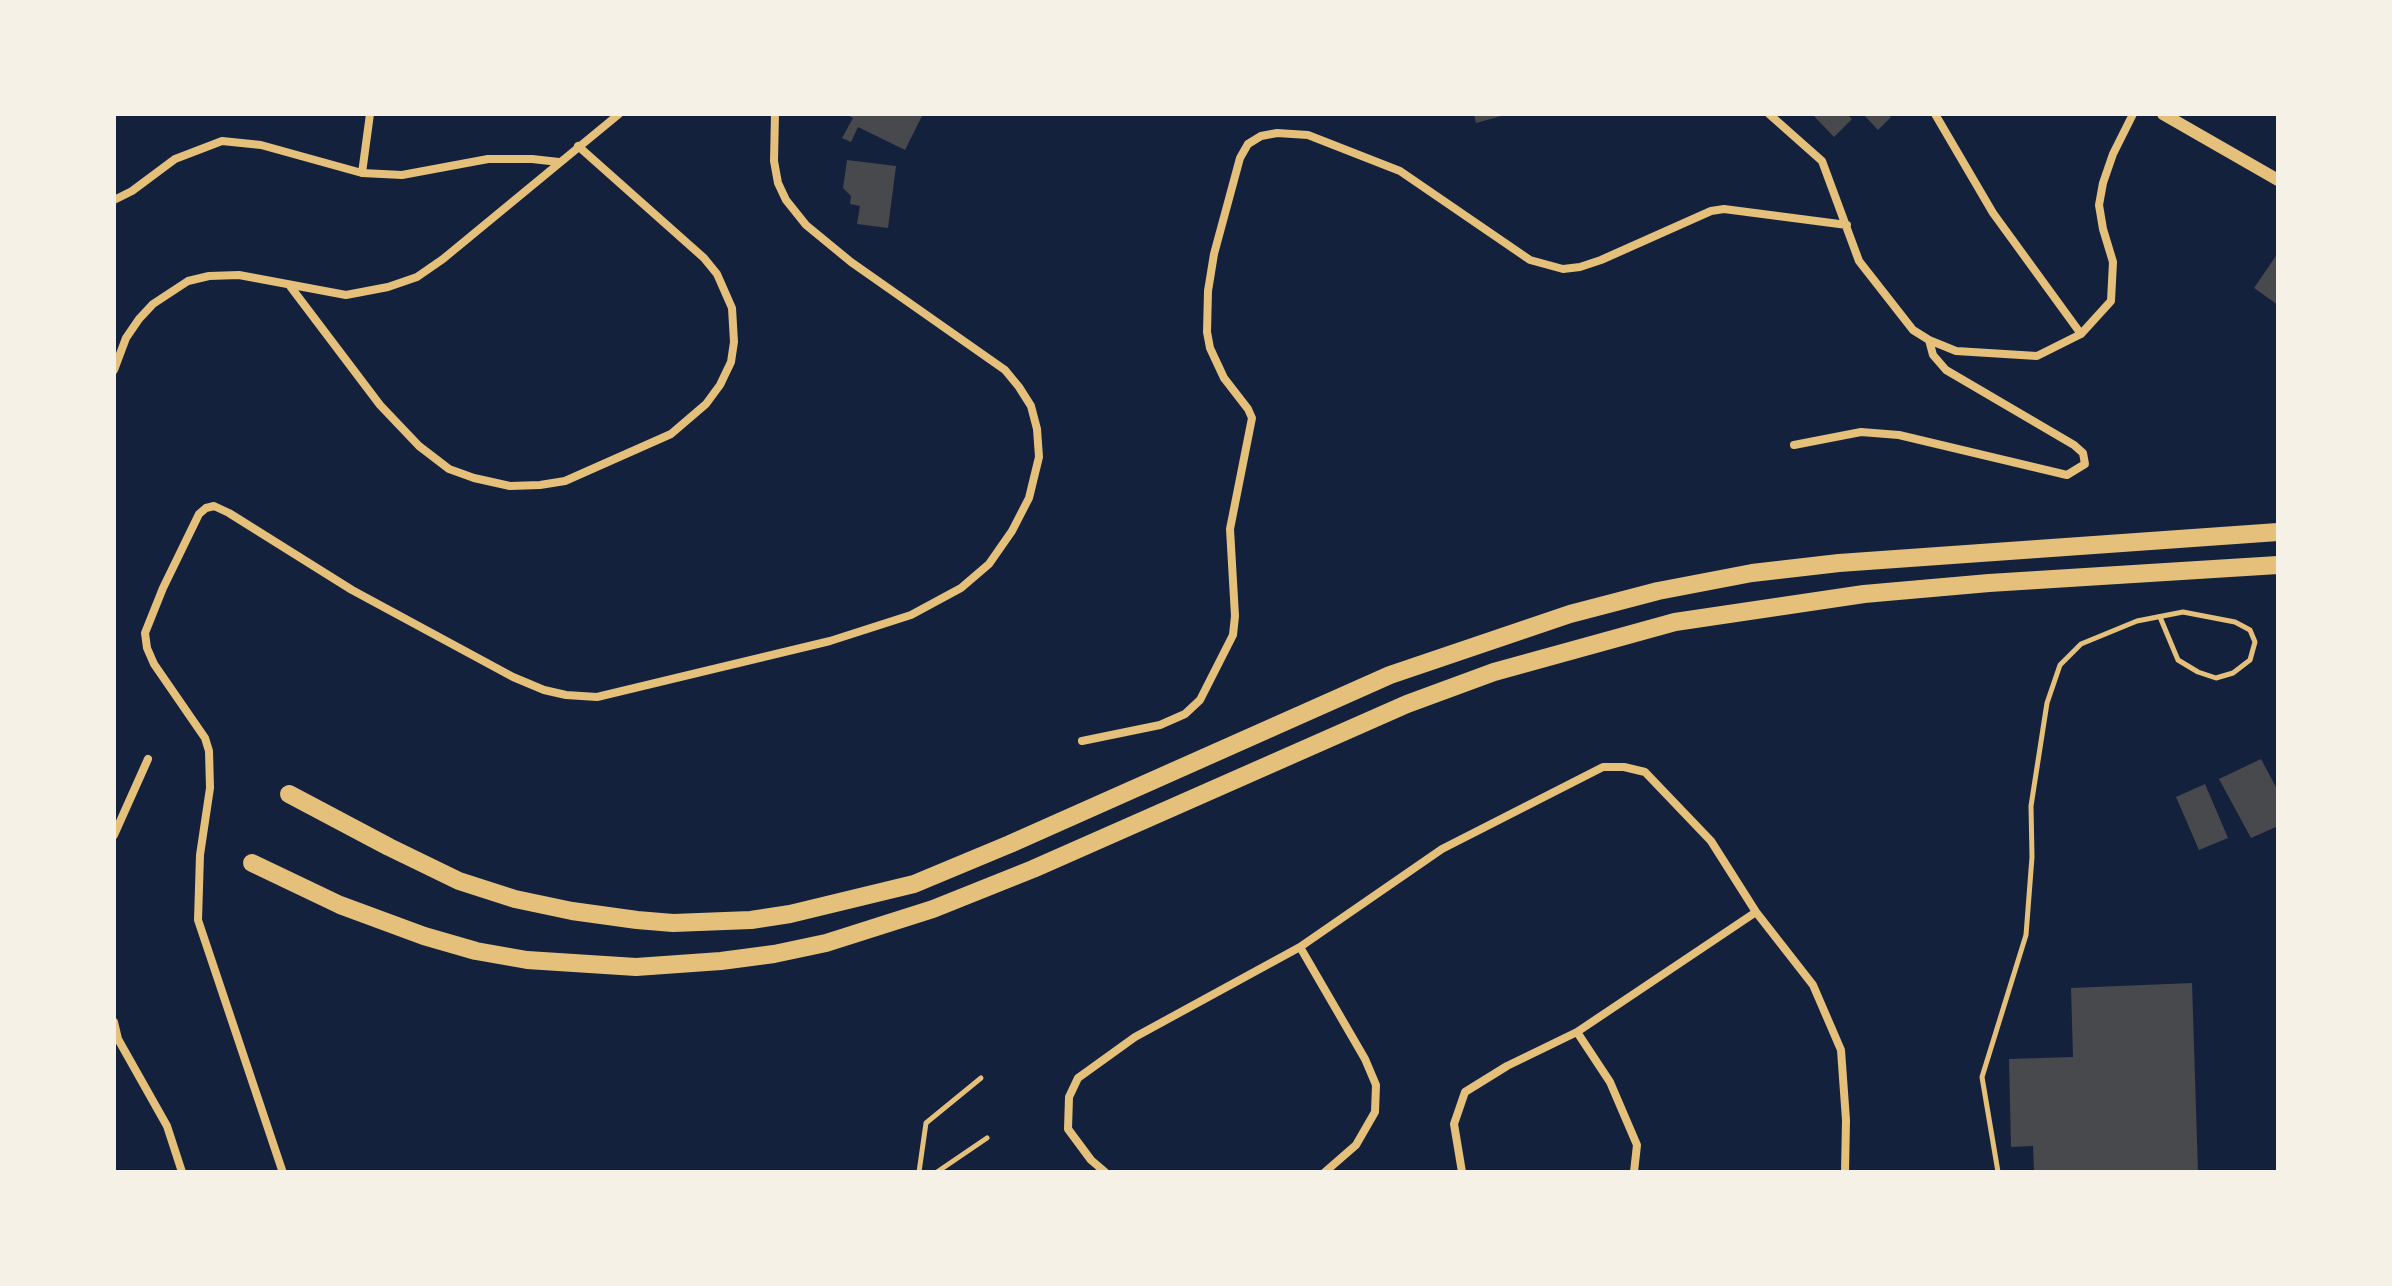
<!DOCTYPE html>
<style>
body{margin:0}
#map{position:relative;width:2392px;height:1286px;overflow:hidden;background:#14213d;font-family:Rubik,sans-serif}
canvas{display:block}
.frame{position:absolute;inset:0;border:116px solid #f6f1e7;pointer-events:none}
</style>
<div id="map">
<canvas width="2392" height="1286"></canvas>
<div class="frame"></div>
</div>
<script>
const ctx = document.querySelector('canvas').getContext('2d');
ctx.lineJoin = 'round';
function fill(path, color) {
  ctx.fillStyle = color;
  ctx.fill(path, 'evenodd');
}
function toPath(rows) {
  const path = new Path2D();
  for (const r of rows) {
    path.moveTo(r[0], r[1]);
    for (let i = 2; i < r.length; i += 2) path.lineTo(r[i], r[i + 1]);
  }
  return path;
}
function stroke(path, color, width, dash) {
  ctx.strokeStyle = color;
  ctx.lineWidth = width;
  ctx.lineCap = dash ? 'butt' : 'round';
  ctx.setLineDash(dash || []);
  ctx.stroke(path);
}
fill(toPath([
 [845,114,923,114,905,150,858,127,851,142,842,138,853,118],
 [1474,114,1505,114,1505,115,1476,123],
 [1812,114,1847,114,1852,119,1834,137],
 [1863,114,1887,114,1891,117,1878,130],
 [847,160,896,166,888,228,857,224,860,206,850,204,851,196,843,188],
 [2278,253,2278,305,2254,288],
 [2261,759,2278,791,2278,826,2251,838,2219,779],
 [2205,784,2228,838,2199,850,2176,797],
 [2192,983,2198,1172,2034,1171,2033,1146,2011,1147,2009,1059,2073,1057,2071,988]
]), '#48494c');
stroke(toPath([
 [919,1172,926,1123,981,1078],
 [937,1172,987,1138],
 [1998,1172,1982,1077,2026,935,2032,857,2031,806,2047,703,2060,665,2081,644,2137,621,2183,612,2235,622,2250,630,2255,642,2250,660,2233,673,2216,678,2198,672,2178,660,2160,617]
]), '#e5c07b', 5);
stroke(toPath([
 [1769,114,1822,161,1859,261,1913,330,1929,340,1956,351,2037,356,2081,334,2111,301,2113,262,2103,229,2099,205,2103,183,2113,154,2133,114],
 [1935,114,1993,213,2081,334],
 [362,173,370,114],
 [114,200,132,191,175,159,222,141,261,145,362,173,402,175,488,159,532,159,559,162],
 [290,286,380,405,419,446,449,469,474,478,510,486,540,485,565,481,671,434,706,404,720,385,731,362,734,342,732,308,717,274,704,258,578,146],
 [114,370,126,338,139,319,153,304,188,281,209,276,239,275,346,295,388,287,417,277,443,259,619,114],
 [1794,445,1861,432,1899,435,2067,475,2085,464,2083,453,2074,445,1946,370,1933,355,1929,340],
 [1082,741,1160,725,1185,714,1200,700,1233,635,1235,616,1230,529,1252,418,1248,409,1224,378,1210,348,1207,332,1208,291,1214,254,1240,158,1248,144,1261,136,1277,133,1308,135,1400,171,1530,260,1563,269,1580,267,1601,260,1711,211,1724,209,1847,225],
 [114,835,148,759],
 [1300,947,1365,1059,1376,1085,1375,1112,1356,1145,1325,1172],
 [114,1022,118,1039,167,1126,182,1172],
 [1577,1032,1610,1082,1637,1145,1634,1172],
 [282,1170,198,920,200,855,210,788,209,751,205,738,154,664,147,648,145,633,163,588,199,514,206,508,214,506,229,513,352,590,513,677,544,690,566,695,597,697,830,641,911,615,961,588,989,564,1012,531,1029,498,1039,457,1037,429,1031,406,1019,387,1005,370,851,262,806,225,786,200,778,183,774,161,775,114],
 [1105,1172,1091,1160,1068,1129,1069,1097,1078,1078,1135,1037,1300,947,1442,849,1603,767,1624,767,1645,772,1711,841,1756,912,1813,985,1841,1050,1846,1120,1845,1172],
 [1462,1172,1454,1124,1465,1092,1507,1066,1577,1032,1756,912]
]), '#e5c07b', 8);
stroke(toPath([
 [2163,114,2278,180]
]), '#e5c07b', 12);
stroke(toPath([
 [289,794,389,847,459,881,515,899,572,911,637,920,673,923,751,920,790,914,914,884,1010,844,1390,675,1570,614,1658,591,1752,573,1839,563,2278,532],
 [252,863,340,905,424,936,476,951,527,960,636,967,721,961,774,954,826,943,933,909,1033,869,1407,704,1494,672,1675,622,1864,594,1989,583,2278,565]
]), '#e5c07b', 18);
</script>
